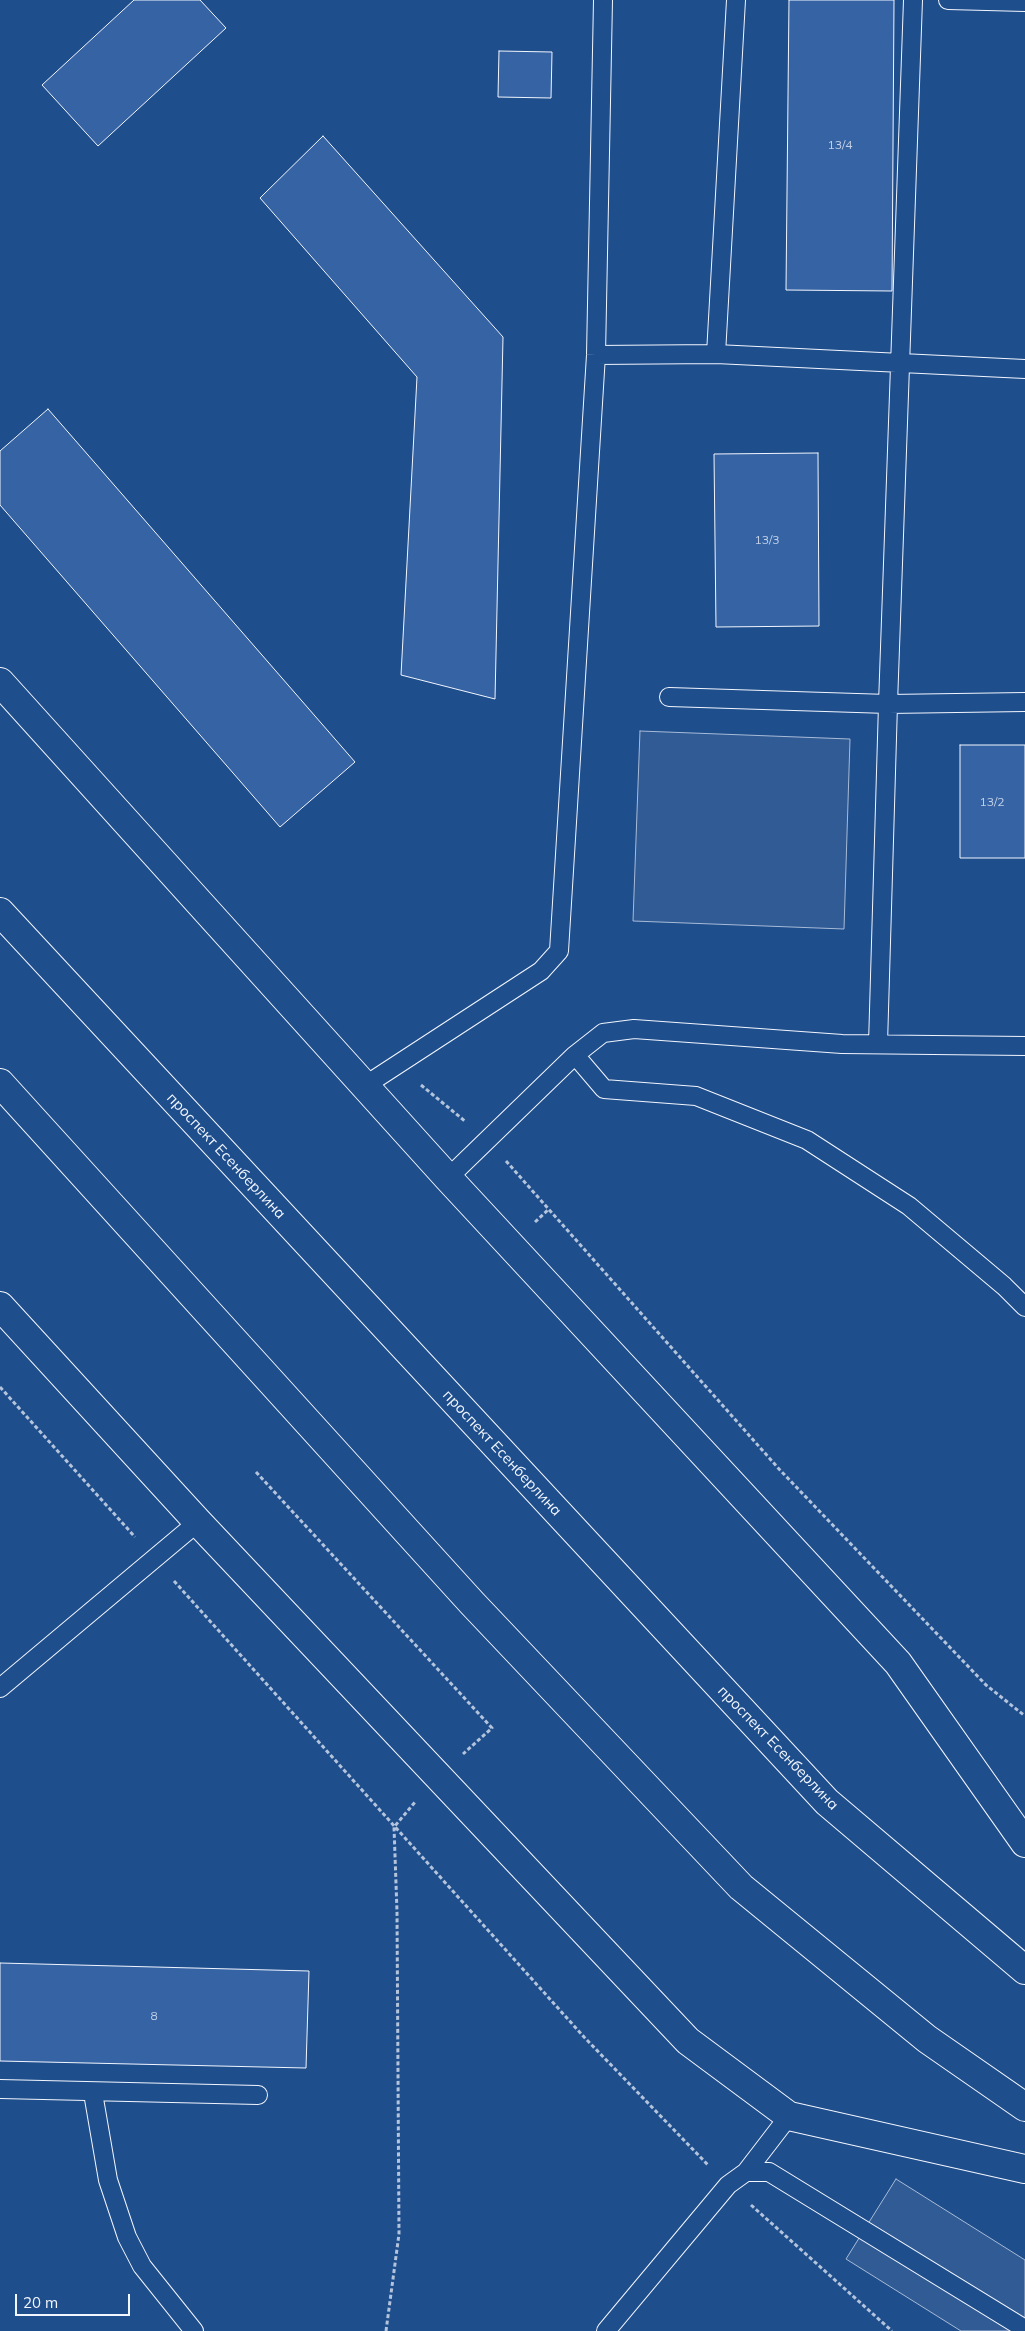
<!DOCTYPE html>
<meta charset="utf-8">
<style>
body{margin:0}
#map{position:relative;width:1025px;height:2331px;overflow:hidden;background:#1f4e8c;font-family:Mulish,sans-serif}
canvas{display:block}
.scale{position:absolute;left:15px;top:2294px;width:115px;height:22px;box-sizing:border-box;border:2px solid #f2f6ff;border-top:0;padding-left:6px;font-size:15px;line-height:18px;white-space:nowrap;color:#f2f6ff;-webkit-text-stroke:4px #1f4e8c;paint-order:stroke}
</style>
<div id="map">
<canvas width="1025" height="2331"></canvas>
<div class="scale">20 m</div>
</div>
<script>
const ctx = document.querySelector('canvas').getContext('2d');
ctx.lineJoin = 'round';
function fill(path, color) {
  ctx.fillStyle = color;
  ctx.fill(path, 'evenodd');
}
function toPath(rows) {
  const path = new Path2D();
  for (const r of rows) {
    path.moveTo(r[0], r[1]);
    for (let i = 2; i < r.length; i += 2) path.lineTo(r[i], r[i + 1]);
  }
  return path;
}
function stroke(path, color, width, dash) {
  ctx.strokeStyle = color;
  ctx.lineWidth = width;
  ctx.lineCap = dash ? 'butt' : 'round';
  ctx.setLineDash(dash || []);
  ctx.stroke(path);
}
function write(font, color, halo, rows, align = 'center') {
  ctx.font = font + ' Mulish,sans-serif';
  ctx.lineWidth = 4;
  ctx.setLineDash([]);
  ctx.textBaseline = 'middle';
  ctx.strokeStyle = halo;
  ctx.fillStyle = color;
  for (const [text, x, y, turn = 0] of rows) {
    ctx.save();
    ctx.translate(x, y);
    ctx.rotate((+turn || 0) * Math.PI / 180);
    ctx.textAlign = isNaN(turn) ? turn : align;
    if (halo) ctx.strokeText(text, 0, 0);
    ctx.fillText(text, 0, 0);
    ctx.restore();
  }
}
const built = toPath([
 [640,731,850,739,844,929,633,921,640,731],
 [896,2179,1025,2260,1025,2331,961,2331,846,2259,896,2179]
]);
fill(built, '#305b95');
stroke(built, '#a8bbd7', 1);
const building = toPath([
 [134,0,200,0,226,28,98,146,42,85,134,0],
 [789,0,894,0,892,291,786,290,789,0],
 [499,51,552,52,551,98,498,97,499,51],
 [323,136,503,337,495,699,401,675,417,377,260,198,323,136],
 [48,409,355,762,280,827,0,505,0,451,48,409],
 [818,453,819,626,716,627,714,454,818,453],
 [960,745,1025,745,1025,858,960,858,960,745],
 [0,1963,309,1971,306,2068,0,2061,0,1963]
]);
fill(building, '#3563a3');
stroke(building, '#f2f6ff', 1);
const service = toPath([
 [948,0,1025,2],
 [716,354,736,0],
 [596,355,716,354,1025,369],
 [669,697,888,704,913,0],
 [878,1044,888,704,1025,702],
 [575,1055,603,1033,634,1029,842,1044,1025,1046],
 [366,1085,541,971,559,951,596,355,603,0],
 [448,1178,575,1055,604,1089,696,1096,807,1140,909,1206,1004,1286,1025,1307],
 [0,1688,198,1522],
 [0,2089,258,2095],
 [93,2093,108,2180,127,2237,142,2266,194,2331],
 [746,2172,789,2116],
 [606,2331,728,2185,746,2172,769,2172,1025,2329]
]);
const minor = toPath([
 [0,682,448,1178,898,1663,1025,1843],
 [0,1306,198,1522,688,2041,789,2116,1025,2169]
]);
const tertiary = toPath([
 [0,912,827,1802,1025,1970],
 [0,1083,472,1603,741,1887,927,2039,1025,2107]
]);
stroke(service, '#f2f6ff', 20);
stroke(minor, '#f2f6ff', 30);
stroke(tertiary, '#f2f6ff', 30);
stroke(toPath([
 [421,1085,466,1122],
 [506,1161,779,1469,986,1685,1025,1716],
 [535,1222,549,1209],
 [0,1387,135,1537],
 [256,1472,492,1728,463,1754],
 [174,1581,584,2037,708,2165],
 [751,2205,892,2331],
 [386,2331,399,2234,397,1912,394,1827,416,1801]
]), '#b3c4dc', 3, [4, 2.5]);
stroke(service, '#1f4e8c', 18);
stroke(minor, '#1f4e8c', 28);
stroke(tertiary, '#1f4e8c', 28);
write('12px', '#c3d1e8', null, [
 ["13/4",840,145],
 ["13/3",767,540],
 ["13/2",992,802],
 ["8",154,2016]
]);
write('15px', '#f2f6ff', '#1f4e8c', [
 ["проспект Есенберлина",226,1156,47],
 ["проспект Есенберлина",502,1453,47],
 ["проспект Есенберлина",778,1748,46]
]);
</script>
